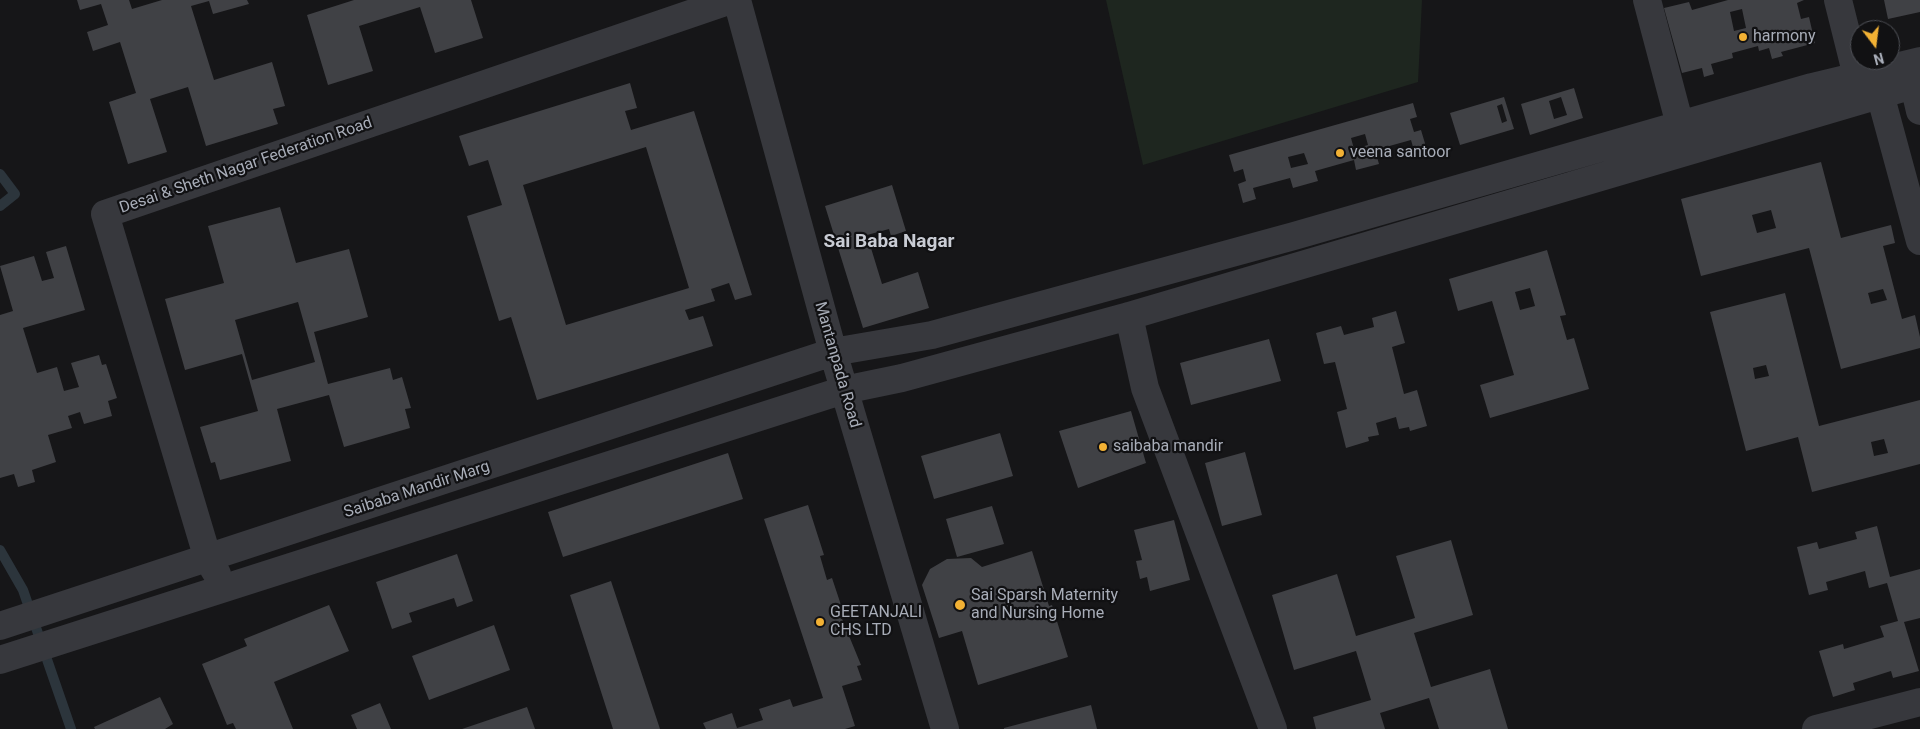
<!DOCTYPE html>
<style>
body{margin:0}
#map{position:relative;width:1920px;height:729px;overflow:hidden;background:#161618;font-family:Roboto,sans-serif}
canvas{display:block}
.north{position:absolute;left:1850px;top:20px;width:50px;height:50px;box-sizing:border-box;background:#111113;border:1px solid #4d4f55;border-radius:50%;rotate:165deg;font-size:14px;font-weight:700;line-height:20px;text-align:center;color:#a8adb8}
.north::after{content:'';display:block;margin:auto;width:18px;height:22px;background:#f2b134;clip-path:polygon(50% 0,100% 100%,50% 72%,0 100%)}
</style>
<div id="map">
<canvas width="1920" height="729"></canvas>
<div class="north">N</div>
</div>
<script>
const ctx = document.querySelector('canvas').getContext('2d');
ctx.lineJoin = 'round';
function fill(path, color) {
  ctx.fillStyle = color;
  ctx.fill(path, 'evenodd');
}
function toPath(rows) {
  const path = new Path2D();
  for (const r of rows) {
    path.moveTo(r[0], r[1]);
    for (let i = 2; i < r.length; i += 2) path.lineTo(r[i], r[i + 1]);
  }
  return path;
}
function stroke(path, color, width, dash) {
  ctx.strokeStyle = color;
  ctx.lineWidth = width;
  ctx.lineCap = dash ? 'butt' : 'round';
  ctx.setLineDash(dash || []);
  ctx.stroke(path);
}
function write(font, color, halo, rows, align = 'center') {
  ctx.font = font + ' Roboto,sans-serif';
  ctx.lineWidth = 4.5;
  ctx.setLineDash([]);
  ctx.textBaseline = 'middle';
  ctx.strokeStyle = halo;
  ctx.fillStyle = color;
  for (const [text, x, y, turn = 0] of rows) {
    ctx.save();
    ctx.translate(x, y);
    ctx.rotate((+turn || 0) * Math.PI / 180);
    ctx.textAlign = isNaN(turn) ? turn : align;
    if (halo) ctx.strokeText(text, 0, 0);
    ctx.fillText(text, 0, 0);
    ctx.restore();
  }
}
fill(toPath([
 [1106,0,1422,0,1418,82,1143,165]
]), '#1e261f');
stroke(toPath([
 [0,174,15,194,0,206],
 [0,550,23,590,71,729]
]), '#2c353c', 10);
fill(toPath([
 [77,0,129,0,132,9,162,0,247,0,249,4,213,14,209,1,191,6,214,80,272,62,285,106,273,109,278,124,206,146,188,87,150,99,167,152,128,164,109,102,136,93,120,42,93,51,87,32,108,25,101,4,80,10],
 [354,0,471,0,483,38,435,53,420,7,359,26,373,71,328,85,307,15],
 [1728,0,1804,0,1797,3,1801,19,1809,17,1815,43,1781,52,1783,56,1772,59,1769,48,1759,51,1758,46,1732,53,1733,58,1711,64,1714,74,1704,77,1702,68,1682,73,1664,8,1689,2,1692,10],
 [1742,9,1746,28,1734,31,1730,12],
 [1884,0,1920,0,1920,12,1888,19],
 [630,83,637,108,625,111,631,130,694,111,752,295,735,300,729,283,711,289,715,301,685,310,689,320,703,316,713,346,537,400,511,317,499,321,467,216,502,205,488,160,469,166,459,136],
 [646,147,689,288,566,325,523,185],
 [1574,88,1583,118,1530,135,1521,104],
 [1561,97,1567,115,1554,119,1549,101],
 [1504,97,1514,129,1460,145,1450,113],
 [1502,104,1507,121,1502,123,1497,106],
 [1413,103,1417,117,1410,119,1414,132,1421,130,1427,150,1415,154,1411,140,1375,150,1379,164,1356,170,1354,160,1315,171,1318,181,1293,188,1290,178,1253,188,1256,199,1243,203,1238,184,1246,181,1243,169,1234,172,1229,155],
 [1365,134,1368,145,1354,149,1351,138],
 [1304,153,1308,164,1291,168,1288,157],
 [1821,162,1841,238,1891,225,1895,243,1883,246,1902,319,1915,315,1920,337,1920,348,1841,369,1809,248,1701,276,1681,199],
 [1771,210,1776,228,1757,233,1752,215],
 [1883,289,1887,300,1871,304,1868,293],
 [892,185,906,231,891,236,889,229,867,235,882,284,918,272,929,308,863,328,825,206],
 [280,207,296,263,349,249,368,317,314,332,328,384,390,368,393,380,402,377,411,408,405,409,410,428,344,447,329,395,277,409,291,461,220,480,215,462,211,463,200,427,258,411,242,354,185,370,165,299,224,283,208,226],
 [298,302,315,362,252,380,235,320],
 [66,246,85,310,23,328,37,373,57,367,64,391,79,387,71,363,99,355,102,365,106,364,117,398,108,401,112,416,84,424,80,412,68,416,72,428,48,435,56,462,32,470,35,482,18,487,14,474,0,478,0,315,13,311,0,266,34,256,42,281,54,278,46,252],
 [1547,250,1566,315,1560,316,1567,340,1574,338,1589,389,1490,418,1480,385,1514,375,1492,301,1458,311,1449,279],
 [1530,288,1535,306,1520,310,1515,292],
 [1785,293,1819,426,1920,400,1920,464,1812,492,1798,437,1746,451,1710,312],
 [1766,365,1769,376,1755,379,1753,368],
 [1884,439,1888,453,1874,456,1871,442],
 [1396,311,1405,343,1392,347,1404,394,1417,390,1427,426,1410,431,1409,427,1399,429,1396,417,1376,423,1379,435,1368,437,1369,441,1346,448,1337,412,1347,409,1335,362,1324,364,1316,333,1341,326,1344,335,1374,327,1372,318],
 [1269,339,1281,381,1191,405,1180,363],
 [1131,411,1146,463,1078,488,1059,431],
 [1000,433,1013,476,934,499,921,456],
 [1245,452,1262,515,1222,526,1205,463],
 [728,453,743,499,563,557,548,512],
 [808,505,824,555,820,556,827,580,832,578,842,608,838,609,861,665,857,666,862,680,842,686,855,726,845,729,706,729,703,723,732,713,737,728,763,720,759,709,790,699,793,707,823,698,764,519],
 [992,506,1004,544,957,557,946,519],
 [1174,520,1190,580,1150,591,1147,577,1140,579,1136,561,1142,560,1134,530],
 [1877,526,1890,577,1920,569,1920,618,1904,622,1919,671,1893,678,1891,671,1853,683,1855,690,1833,697,1819,651,1843,644,1844,649,1884,637,1880,626,1898,621,1887,583,1869,588,1865,571,1826,582,1828,590,1809,595,1797,547,1817,542,1819,549,1857,539,1855,532],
 [1451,540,1473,615,1414,633,1431,687,1490,669,1508,729,1439,729,1429,698,1380,713,1385,729,1316,729,1313,717,1371,700,1356,651,1294,670,1272,595,1337,574,1356,636,1415,618,1396,556],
 [1032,551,1049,606,1052,605,1068,657,978,685,962,631,939,638,922,585,930,569,947,559,971,558,982,567],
 [457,554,473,601,457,607,454,598,409,613,412,622,392,629,376,582],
 [611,581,660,729,613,729,570,595],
 [329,605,349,651,274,682,293,729,236,729,233,723,227,725,202,664,247,646,244,639],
 [494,625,510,670,429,700,412,656],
 [160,697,173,724,165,729,95,729,94,727],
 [380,703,391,729,357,729,351,715],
 [1091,705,1097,729,1004,729,1004,728],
 [527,707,535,729,462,729]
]), '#404145');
stroke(toPath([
 [737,0,833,352,945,729],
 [1647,0,1680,125],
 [1838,0,1857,76],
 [1914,85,1920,111],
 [1880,94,1920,241],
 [1129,316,1145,388,1273,729],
 [217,574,208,559,105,214,731,0],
 [0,626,833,352,932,335,1294,236,1812,87,1920,61],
 [0,660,844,390,902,378,1129,316,1920,83],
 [1816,729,1920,702]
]), '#37383d', 28);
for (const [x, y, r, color] of [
 [1743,37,5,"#f2b134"],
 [1340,153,5,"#f2b134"],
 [1103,447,5,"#f2b134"],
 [960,605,6,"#f2b134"],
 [820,622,5,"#f2b134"]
]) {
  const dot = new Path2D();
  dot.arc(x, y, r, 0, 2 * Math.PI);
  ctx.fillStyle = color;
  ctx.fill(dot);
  stroke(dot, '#111113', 2);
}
write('16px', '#a8adb8', '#111113', [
 ["harmony",1753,37],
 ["veena santoor",1350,153],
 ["saibaba mandir",1113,447],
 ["Sai Sparsh Maternity",971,596],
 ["and Nursing Home",971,614],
 ["GEETANJALI",830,613],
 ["CHS LTD",830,631]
], 'left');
write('16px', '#a8adb8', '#111113', [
 ["Desai & Sheth Nagar Federation Road",246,166,-19],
 ["Mantanpada Road",837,365,74],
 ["Saibaba Mandir Marg",417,490,-18]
]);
write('bold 19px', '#c9ccd4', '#111113', [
 ["Sai Baba Nagar",889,242]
]);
</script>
